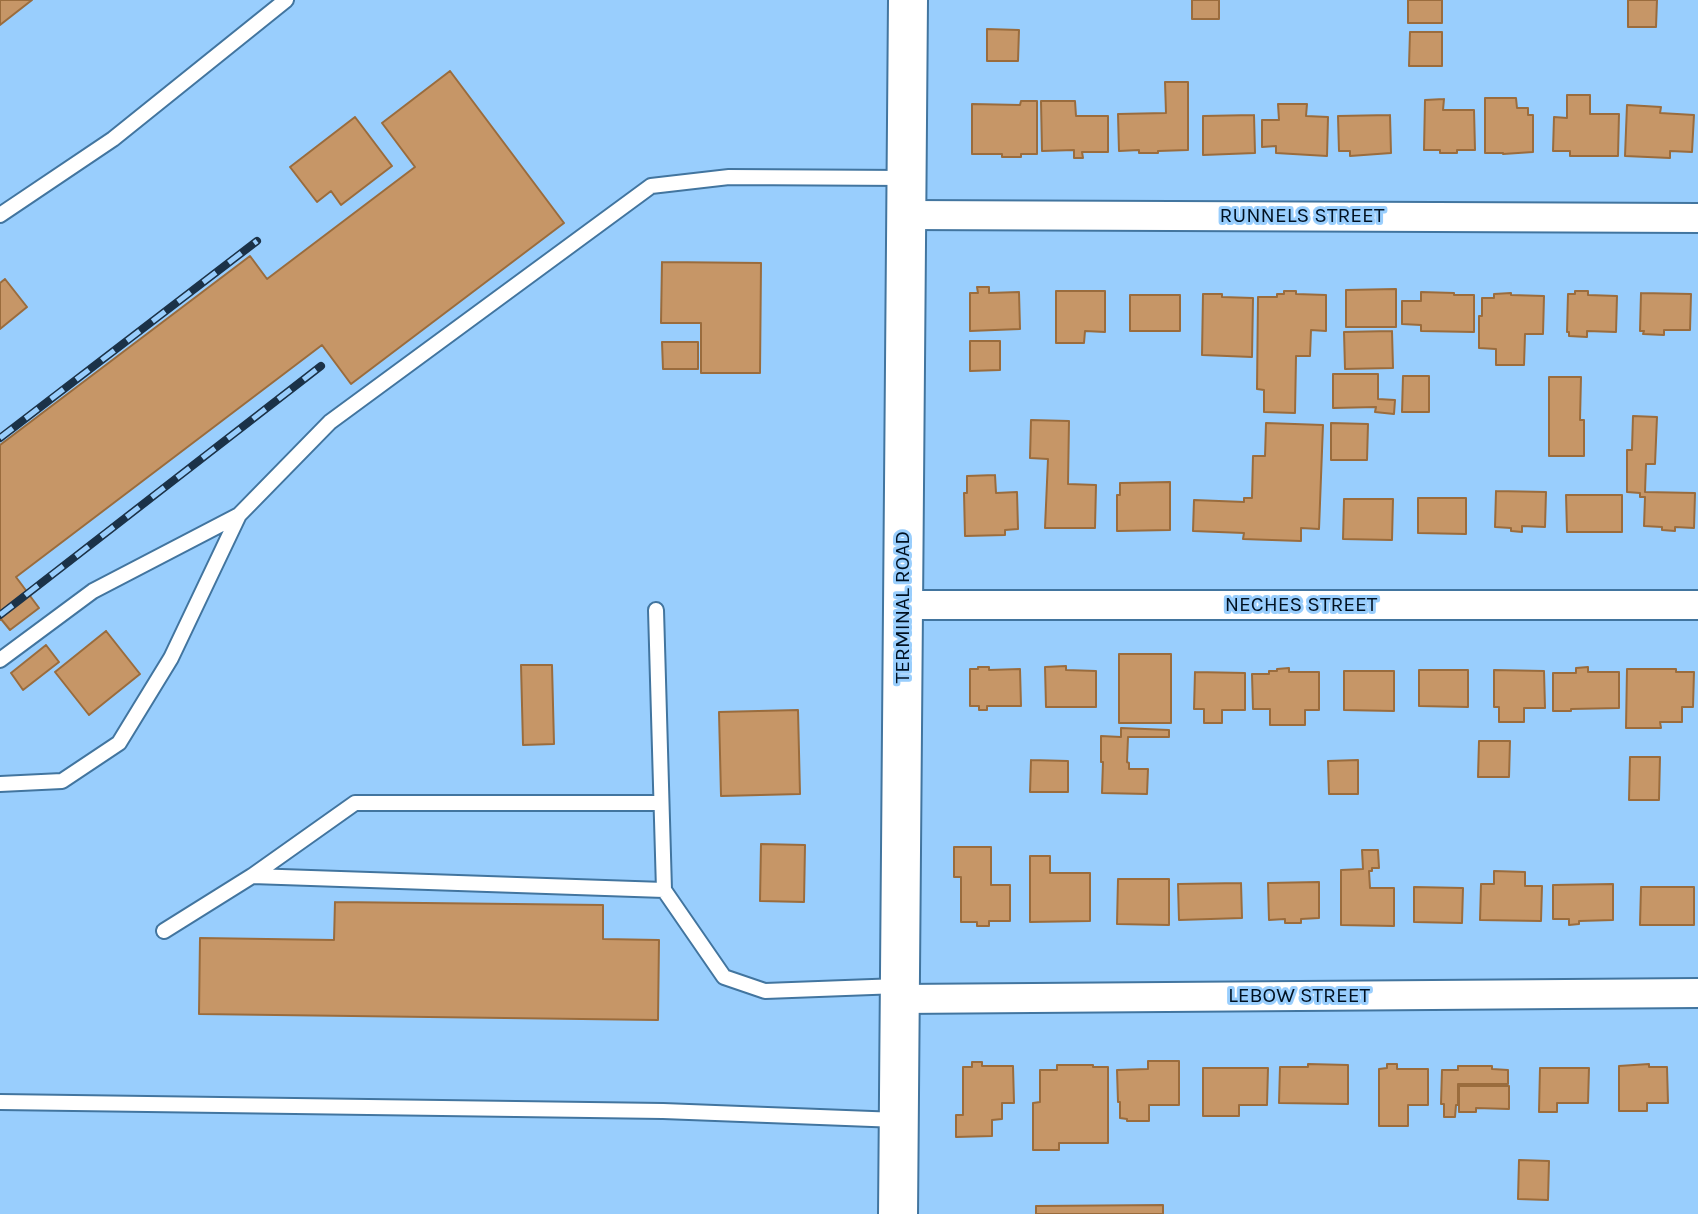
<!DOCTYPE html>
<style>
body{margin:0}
canvas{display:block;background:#99cefd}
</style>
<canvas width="1698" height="1214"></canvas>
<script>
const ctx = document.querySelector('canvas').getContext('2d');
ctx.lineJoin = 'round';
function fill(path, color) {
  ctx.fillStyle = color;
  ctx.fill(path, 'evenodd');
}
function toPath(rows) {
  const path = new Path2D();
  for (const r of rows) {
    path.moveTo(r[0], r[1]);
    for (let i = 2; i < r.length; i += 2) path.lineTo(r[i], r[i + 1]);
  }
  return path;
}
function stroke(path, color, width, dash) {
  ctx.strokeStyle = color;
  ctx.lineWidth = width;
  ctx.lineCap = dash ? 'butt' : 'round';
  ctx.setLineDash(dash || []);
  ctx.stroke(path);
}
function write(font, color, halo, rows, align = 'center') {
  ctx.font = font + ' Karla,sans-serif';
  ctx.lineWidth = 6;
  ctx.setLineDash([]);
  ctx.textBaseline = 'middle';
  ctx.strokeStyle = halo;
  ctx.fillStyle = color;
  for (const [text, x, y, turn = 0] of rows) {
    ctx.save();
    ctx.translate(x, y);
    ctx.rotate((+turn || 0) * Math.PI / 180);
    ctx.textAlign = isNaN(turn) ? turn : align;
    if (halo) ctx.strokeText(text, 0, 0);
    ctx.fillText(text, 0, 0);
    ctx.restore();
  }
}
const building = toPath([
 [0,0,32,0,0,25,0,0],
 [1192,0,1219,0,1219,19,1192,19,1192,0],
 [1408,0,1442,0,1442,23,1408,23,1408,0],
 [1628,0,1657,0,1656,27,1628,27,1628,0],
 [987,29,1019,30,1018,61,987,61,987,29],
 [1410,32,1442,32,1442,66,1409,66,1410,32],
 [450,71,564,223,351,384,322,345,16,577,39,608,10,630,1,619,0,620,0,445,250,256,267,279,415,167,382,123,450,71],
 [1165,82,1188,82,1188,150,1158,151,1158,153,1139,153,1139,150,1119,151,1118,114,1166,113,1165,82],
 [1567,95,1590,95,1590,114,1619,114,1618,156,1570,156,1570,151,1553,151,1554,117,1567,118,1567,95],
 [1485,98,1516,98,1517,108,1528,108,1528,115,1533,115,1533,152,1503,154,1503,153,1485,153,1485,98],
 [1444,99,1443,110,1474,110,1475,150,1457,150,1457,153,1440,153,1440,150,1424,150,1425,100,1444,99],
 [1021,101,1037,101,1037,154,1021,154,1021,157,1002,157,1002,154,972,154,972,104,1020,105,1021,101],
 [1041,101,1075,101,1076,116,1108,116,1108,152,1082,152,1083,158,1074,158,1074,150,1042,151,1041,101],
 [1278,104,1307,104,1306,116,1328,117,1327,156,1276,153,1276,146,1262,147,1262,120,1279,120,1278,104],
 [1627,105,1661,107,1660,113,1694,115,1692,152,1670,151,1670,158,1625,156,1627,105],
 [1254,115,1255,153,1203,155,1203,116,1254,115],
 [1390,115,1391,153,1350,156,1350,151,1339,151,1338,116,1390,115],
 [355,117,392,166,341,205,331,191,317,202,290,167,355,117],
 [662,262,761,263,760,373,701,373,701,323,661,323,662,262],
 [5,279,27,307,0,329,0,283,5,279],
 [977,287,989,287,989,293,1019,292,1020,329,970,331,970,293,978,293,977,287],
 [1396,289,1396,327,1346,327,1346,290,1396,289],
 [1056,291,1105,291,1105,332,1085,331,1084,343,1056,343,1056,291],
 [1284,291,1296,291,1296,294,1326,295,1326,331,1311,330,1310,356,1296,356,1295,413,1264,412,1264,390,1257,389,1258,297,1277,297,1277,294,1284,294,1284,291],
 [1575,291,1588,291,1588,295,1617,296,1616,332,1587,331,1587,337,1569,336,1569,332,1567,332,1568,294,1575,294,1575,291],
 [1421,292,1454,293,1454,295,1474,295,1474,332,1421,331,1421,325,1402,324,1402,301,1421,301,1421,292],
 [1511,293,1511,295,1544,296,1543,334,1525,334,1524,365,1496,365,1496,349,1479,348,1479,316,1482,316,1482,298,1494,298,1494,294,1511,293],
 [1641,293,1691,294,1690,330,1664,330,1664,335,1643,334,1644,331,1640,331,1641,293],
 [1203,294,1222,294,1222,297,1253,298,1252,357,1202,355,1203,294],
 [1130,295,1180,295,1180,331,1130,331,1130,295],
 [1392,331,1393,368,1345,369,1344,332,1392,331],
 [970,341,1000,341,1000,370,970,371,970,341],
 [662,342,698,342,698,369,663,369,662,342],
 [1333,374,1378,374,1378,399,1395,400,1394,414,1375,412,1376,407,1333,408,1333,374],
 [1403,376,1429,376,1429,412,1402,412,1403,376],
 [1549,377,1581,377,1580,420,1584,420,1584,456,1549,456,1549,377],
 [1633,416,1657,417,1655,464,1646,464,1645,492,1695,493,1694,528,1675,527,1675,531,1662,530,1662,527,1644,526,1645,497,1640,497,1640,493,1627,492,1627,450,1632,450,1633,416],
 [1031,420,1069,421,1068,484,1096,485,1095,528,1045,528,1048,459,1030,458,1031,420],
 [1266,423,1323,425,1319,529,1301,528,1301,541,1243,539,1244,533,1193,531,1194,500,1244,502,1244,498,1252,498,1253,456,1265,456,1266,423],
 [1331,423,1368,424,1367,460,1331,460,1331,423],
 [995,475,996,493,1017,492,1018,529,1005,530,1005,535,965,536,964,493,967,493,967,476,995,475],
 [1170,482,1170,530,1117,531,1117,495,1120,495,1120,483,1170,482],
 [1496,491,1546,492,1545,527,1522,526,1522,532,1511,531,1511,528,1495,527,1496,491],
 [1566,495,1622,495,1622,532,1567,532,1566,495],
 [1418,498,1466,498,1466,534,1418,533,1418,498],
 [1344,499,1393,499,1392,540,1343,539,1344,499],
 [106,631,140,674,89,715,55,672,106,631],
 [46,645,59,662,23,690,11,673,46,645],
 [1119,654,1171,654,1171,723,1119,723,1119,654],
 [521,665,552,665,554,744,523,745,521,665],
 [1066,666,1066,670,1096,671,1096,707,1046,707,1045,667,1066,666],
 [978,667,989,667,989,670,1020,669,1021,706,987,706,987,710,979,710,979,706,970,706,970,669,978,669,978,667],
 [1588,667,1588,672,1619,672,1619,708,1571,709,1571,711,1553,711,1553,673,1576,673,1576,668,1588,667],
 [1289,668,1289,672,1319,672,1319,710,1305,710,1305,725,1270,725,1270,709,1253,709,1252,674,1269,674,1269,671,1277,671,1277,669,1289,668],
 [1627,669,1676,669,1676,672,1694,672,1693,707,1682,707,1682,722,1660,722,1661,728,1626,728,1627,669],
 [1419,670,1468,670,1468,707,1419,706,1419,670],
 [1494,670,1544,671,1545,708,1524,708,1524,722,1499,722,1499,707,1494,707,1494,670],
 [1344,671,1394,671,1394,711,1344,710,1344,671],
 [1195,672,1245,673,1245,710,1222,710,1222,723,1204,723,1204,709,1194,709,1195,672],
 [798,710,800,794,721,796,719,712,798,710],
 [1121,728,1169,730,1169,737,1128,737,1127,762,1129,763,1129,769,1148,769,1147,794,1102,793,1103,762,1101,762,1101,736,1121,737,1121,728],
 [1479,741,1510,741,1509,777,1478,777,1479,741],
 [1630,757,1660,757,1659,800,1629,800,1630,757],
 [1031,760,1068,761,1068,792,1030,792,1031,760],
 [1358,760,1358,794,1329,794,1328,761,1358,760],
 [761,844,805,845,804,902,760,901,761,844],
 [954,847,991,847,991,885,1010,885,1010,921,989,921,989,926,977,926,977,922,961,922,961,877,954,877,954,847],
 [1362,850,1378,850,1379,868,1372,868,1372,871,1369,871,1370,888,1394,888,1394,926,1341,925,1341,870,1363,869,1362,850],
 [1030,856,1050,856,1050,873,1090,873,1090,921,1030,922,1030,856],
 [1494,871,1525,872,1525,886,1542,886,1541,921,1480,920,1481,884,1494,884,1494,871],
 [1118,879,1169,879,1169,925,1117,924,1118,879],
 [1319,882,1319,918,1301,919,1301,923,1285,923,1285,919,1269,920,1268,883,1319,882],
 [1241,883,1242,918,1179,920,1178,884,1241,883],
 [1613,884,1613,920,1579,921,1579,924,1569,925,1569,919,1553,919,1553,885,1613,884],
 [1414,887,1463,888,1462,923,1414,922,1414,887],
 [1641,887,1694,887,1694,925,1640,925,1641,887],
 [335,902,603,905,603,939,659,940,658,1020,199,1014,200,938,334,940,335,902],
 [1148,1061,1179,1061,1179,1105,1149,1105,1149,1121,1127,1121,1127,1119,1120,1118,1120,1102,1118,1102,1117,1070,1148,1069,1148,1061],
 [972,1062,982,1062,982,1066,1013,1066,1014,1103,1002,1103,1002,1119,992,1120,992,1136,956,1137,956,1115,963,1115,963,1067,972,1067,972,1062],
 [1308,1064,1348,1065,1348,1104,1279,1103,1280,1067,1308,1067,1308,1064],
 [1387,1064,1397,1064,1397,1069,1428,1069,1428,1105,1408,1105,1408,1126,1379,1126,1379,1069,1387,1068,1387,1064],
 [1649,1064,1649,1067,1667,1067,1668,1103,1647,1103,1647,1111,1619,1111,1619,1066,1649,1064],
 [1057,1065,1093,1065,1093,1067,1108,1067,1108,1143,1059,1143,1059,1150,1033,1150,1033,1103,1040,1102,1040,1070,1057,1070,1057,1065],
 [1458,1066,1492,1066,1492,1069,1508,1070,1508,1084,1458,1084,1458,1105,1456,1105,1455,1117,1444,1117,1444,1104,1441,1104,1442,1070,1458,1070,1458,1066],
 [1203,1068,1268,1068,1267,1105,1239,1105,1239,1116,1203,1116,1203,1068],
 [1540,1068,1589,1068,1588,1103,1557,1103,1557,1112,1539,1112,1540,1068],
 [1459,1086,1509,1086,1509,1109,1476,1108,1476,1112,1459,1112,1459,1086],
 [1519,1160,1549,1161,1548,1200,1518,1199,1519,1160],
 [1163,1205,1163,1214,1036,1214,1036,1206,1163,1205]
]);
fill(building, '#c69667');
stroke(building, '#9a6c3d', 2);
const service = toPath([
 [0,215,113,139,286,0],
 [656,610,664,890],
 [0,660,93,591,239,515,330,422,651,186,729,177,906,178],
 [0,784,62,781,119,743,171,658,239,515],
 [252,876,355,803,661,803],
 [164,931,252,876,664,890,724,977,765,991,899,986],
 [0,1102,663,1111,898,1120]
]);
const minor = toPath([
 [907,215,1698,218],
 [903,605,1698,605],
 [900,999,1698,993]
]);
const secondary = toPath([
 [898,1214,908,0]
]);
stroke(service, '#42759f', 18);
stroke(minor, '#42759f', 32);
stroke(secondary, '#42759f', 42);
stroke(service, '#fff', 14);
stroke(minor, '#fff', 28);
stroke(secondary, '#fff', 38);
const rail = toPath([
 [0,438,257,241],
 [0,615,321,366]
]);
stroke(rail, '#1b3248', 8);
stroke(rail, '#99cefd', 5, [16]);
write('21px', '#001121', '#99cefd', [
 ["RUNNELS STREET",1302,216],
 ["NECHES STREET",1301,605],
 ["TERMINAL ROAD",903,607,-90],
 ["LEBOW STREET",1299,996]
]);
</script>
